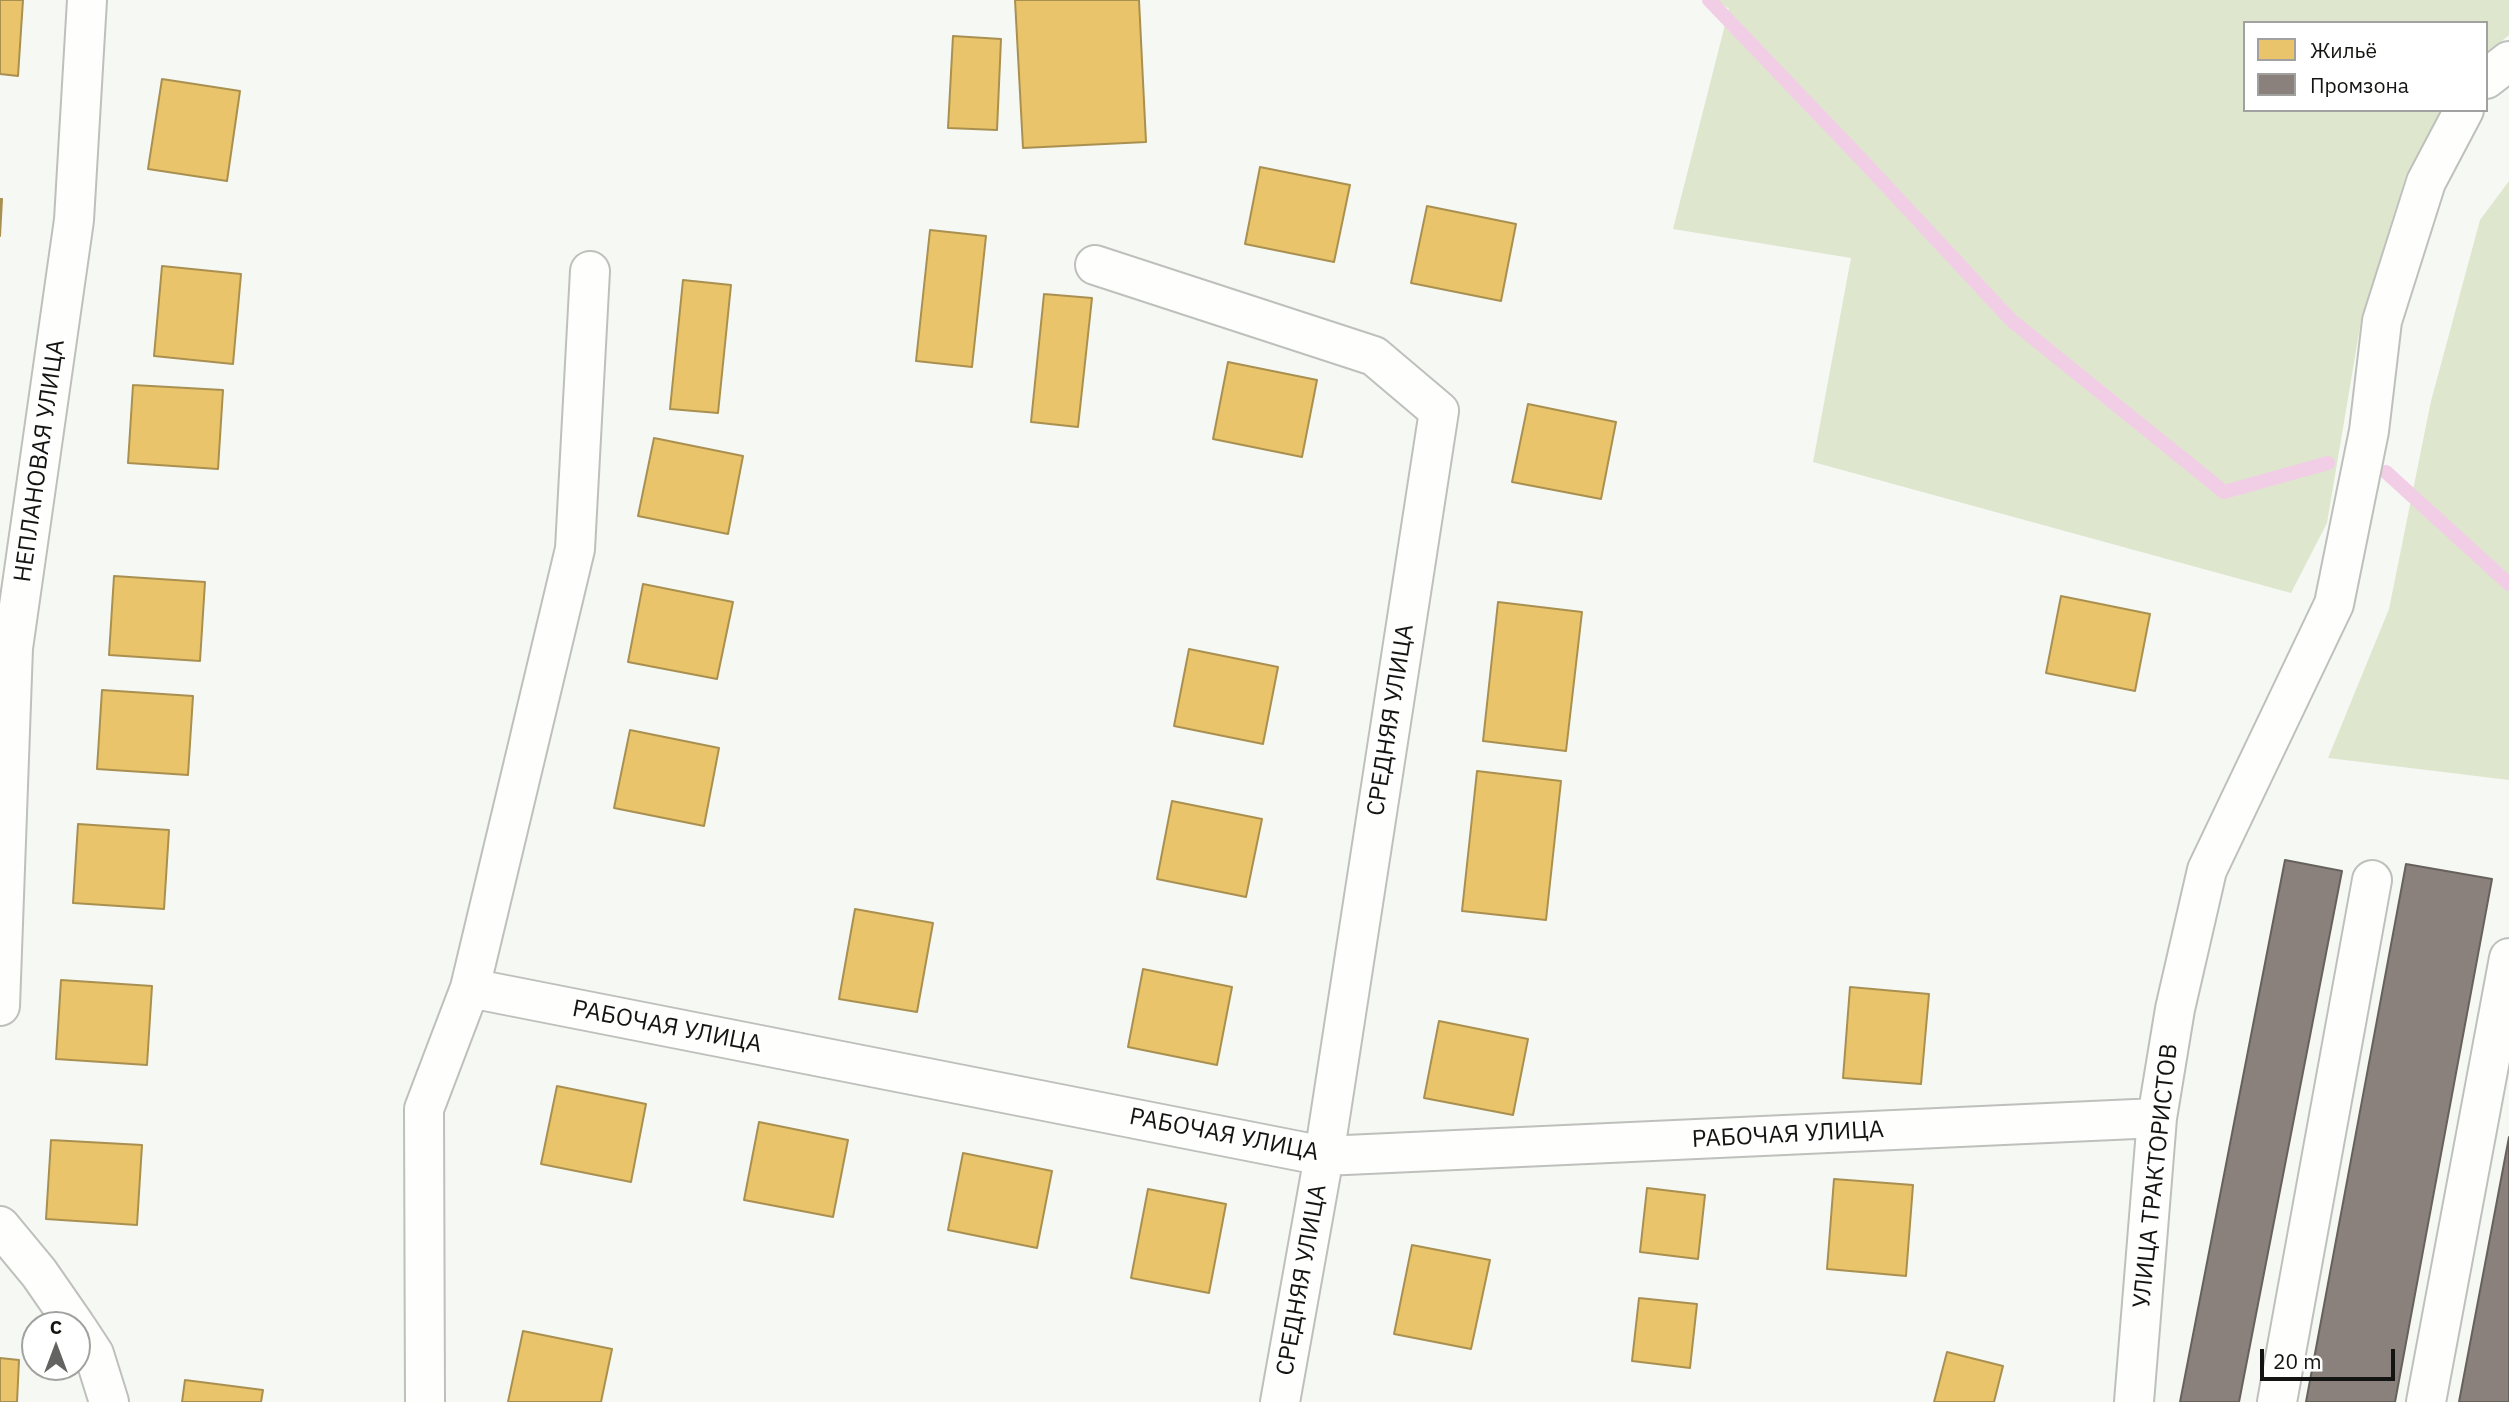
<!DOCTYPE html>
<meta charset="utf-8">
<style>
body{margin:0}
#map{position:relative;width:2509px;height:1402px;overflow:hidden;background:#f6f8f4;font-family:"IBM Plex Sans",sans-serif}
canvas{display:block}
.legend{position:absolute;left:2243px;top:21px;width:245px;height:91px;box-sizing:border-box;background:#fff;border:2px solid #a1a1a0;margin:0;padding:9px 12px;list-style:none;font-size:21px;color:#141512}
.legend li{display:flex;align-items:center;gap:14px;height:35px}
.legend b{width:35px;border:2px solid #a1a1a0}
.north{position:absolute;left:21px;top:1311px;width:70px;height:70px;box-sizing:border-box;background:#fff;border:2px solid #a1a1a0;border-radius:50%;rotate:0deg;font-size:19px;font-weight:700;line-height:28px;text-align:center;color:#141512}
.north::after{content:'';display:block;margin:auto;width:24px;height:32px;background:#636461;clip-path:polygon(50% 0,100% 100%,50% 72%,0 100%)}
.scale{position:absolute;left:2260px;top:1349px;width:135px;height:32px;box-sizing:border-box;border:4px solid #141512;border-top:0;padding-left:9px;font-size:21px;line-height:24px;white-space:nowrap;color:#141512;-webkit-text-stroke:5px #fff;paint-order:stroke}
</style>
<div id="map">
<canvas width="2509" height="1402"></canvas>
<ul class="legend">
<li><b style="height:19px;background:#e9c46a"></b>Жильё</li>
<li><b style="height:19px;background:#8a817c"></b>Промзона</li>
</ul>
<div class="north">С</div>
<div class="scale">20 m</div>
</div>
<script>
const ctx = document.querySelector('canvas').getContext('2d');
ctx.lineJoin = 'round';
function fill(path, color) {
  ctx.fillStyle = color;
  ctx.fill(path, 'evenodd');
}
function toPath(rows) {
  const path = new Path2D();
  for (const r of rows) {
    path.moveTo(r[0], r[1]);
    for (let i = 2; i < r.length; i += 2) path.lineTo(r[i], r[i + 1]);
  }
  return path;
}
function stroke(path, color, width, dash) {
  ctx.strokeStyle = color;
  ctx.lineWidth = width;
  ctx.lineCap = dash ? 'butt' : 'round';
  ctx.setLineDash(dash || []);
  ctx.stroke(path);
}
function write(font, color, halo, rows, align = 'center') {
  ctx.font = font + ' "IBM Plex Sans",sans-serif';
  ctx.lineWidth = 7;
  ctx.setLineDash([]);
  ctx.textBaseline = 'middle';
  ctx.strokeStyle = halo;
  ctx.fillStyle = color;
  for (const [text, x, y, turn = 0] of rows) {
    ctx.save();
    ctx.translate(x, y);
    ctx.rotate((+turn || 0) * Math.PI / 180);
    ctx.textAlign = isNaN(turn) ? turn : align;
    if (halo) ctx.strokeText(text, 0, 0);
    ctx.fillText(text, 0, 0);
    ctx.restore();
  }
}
fill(toPath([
 [1716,0,2509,0,2509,35,2486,54,2486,23,2245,23,2245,110,2442,110,2406,175,2361,321,2327,523,2291,593,1813,462,1851,258,1673,229,1729,9],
 [2509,181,2509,780,2328,758,2389,609,2431,401,2480,220]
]), '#dee6ce');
const homes = toPath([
 [0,0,23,0,18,76,0,74,0,0],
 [1015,0,1139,0,1146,142,1023,148,1015,0],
 [953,36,1001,39,997,130,948,128,953,36],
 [162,79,240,91,227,181,148,169,162,79],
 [1260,167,1350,185,1334,262,1245,244,1260,167],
 [0,199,2,199,0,236,0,199],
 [1427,206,1516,224,1501,301,1411,283,1427,206],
 [930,230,986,236,972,367,916,361,930,230],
 [162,266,241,274,233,364,154,356,162,266],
 [683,280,731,285,718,413,670,409,683,280],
 [1044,294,1092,298,1078,427,1031,422,1044,294],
 [1228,362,1317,380,1302,457,1213,439,1228,362],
 [133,385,223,390,218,469,128,463,133,385],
 [1528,404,1616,422,1601,499,1512,482,1528,404],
 [654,438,743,456,728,534,638,516,654,438],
 [114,576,205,582,200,661,109,655,114,576],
 [643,584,733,602,717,679,628,662,643,584],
 [2061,596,2150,614,2135,691,2046,673,2061,596],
 [1498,602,1582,612,1566,751,1483,741,1498,602],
 [1189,649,1278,667,1263,744,1174,726,1189,649],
 [102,690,193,696,188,775,97,769,102,690],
 [630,730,719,748,704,826,614,808,630,730],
 [1477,771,1561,781,1546,920,1462,911,1477,771],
 [1172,801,1262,819,1246,897,1157,879,1172,801],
 [78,824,169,830,164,909,73,903,78,824],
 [855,909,933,923,917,1012,839,999,855,909],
 [1143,969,1232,987,1217,1065,1128,1047,1143,969],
 [61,980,152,986,147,1065,56,1059,61,980],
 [1850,987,1929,994,1921,1084,1843,1078,1850,987],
 [1439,1021,1528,1039,1513,1115,1424,1098,1439,1021],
 [557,1086,646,1104,631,1182,541,1164,557,1086],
 [759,1122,848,1140,833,1217,744,1200,759,1122],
 [51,1140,142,1145,137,1225,46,1219,51,1140],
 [963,1153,1052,1171,1037,1248,948,1230,963,1153],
 [1834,1179,1913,1185,1906,1276,1827,1269,1834,1179],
 [1647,1188,1705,1195,1698,1259,1640,1252,1647,1188],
 [1148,1189,1226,1204,1209,1293,1131,1278,1148,1189],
 [1412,1245,1490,1260,1471,1349,1394,1334,1412,1245],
 [1639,1298,1697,1304,1690,1368,1632,1361,1639,1298],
 [523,1331,612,1349,601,1402,508,1402,523,1331],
 [1947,1352,2003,1366,1994,1402,1934,1402,1947,1352],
 [0,1358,19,1360,17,1402,0,1402,0,1358],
 [185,1380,263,1390,261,1402,182,1402,185,1380]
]);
fill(homes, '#e9c46a');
stroke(homes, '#a99050', 2);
const industry = toPath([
 [2285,860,2342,871,2239,1402,2180,1402,2285,860],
 [2406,864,2492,879,2395,1402,2306,1402,2406,864],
 [2509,1137,2509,1402,2459,1402,2509,1137]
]);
fill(industry, '#8a817c');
stroke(industry, '#67615c', 2);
stroke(toPath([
 [1709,0,1863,161,2011,320,2224,492,2328,463],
 [2386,472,2509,584]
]), '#f2cde6', 14);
const street = toPath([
 [2486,79,2509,61],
 [1095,265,1374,356,1439,411,1324,1156,1280,1402],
 [470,988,1324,1156,2157,1118],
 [0,1006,13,648,74,220,87,0],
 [0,1226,39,1273,75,1325],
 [77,1328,94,1354,109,1402],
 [425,1402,424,1109,470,988,575,549,590,271],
 [2134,1402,2157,1118,2175,1009,2207,870,2334,604,2369,431,2382,321,2426,182,2464,110],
 [2277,1402,2372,880],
 [2426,1402,2509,958]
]);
stroke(street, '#bec0bc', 42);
stroke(street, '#fefefd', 38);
write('24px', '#141512', '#fff', [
 ["НЕПЛАНОВАЯ УЛИЦА",40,461,-82],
 ["СРЕДНЯЯ УЛИЦА",1391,720,-81],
 ["РАБОЧАЯ УЛИЦА",667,1027,11],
 ["РАБОЧАЯ УЛИЦА",1224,1135,11],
 ["РАБОЧАЯ УЛИЦА",1788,1135,-3],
 ["УЛИЦА ТРАКТОРИСТОВ",2156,1176,-84],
 ["СРЕДНЯЯ УЛИЦА",1302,1280,-80]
]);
</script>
